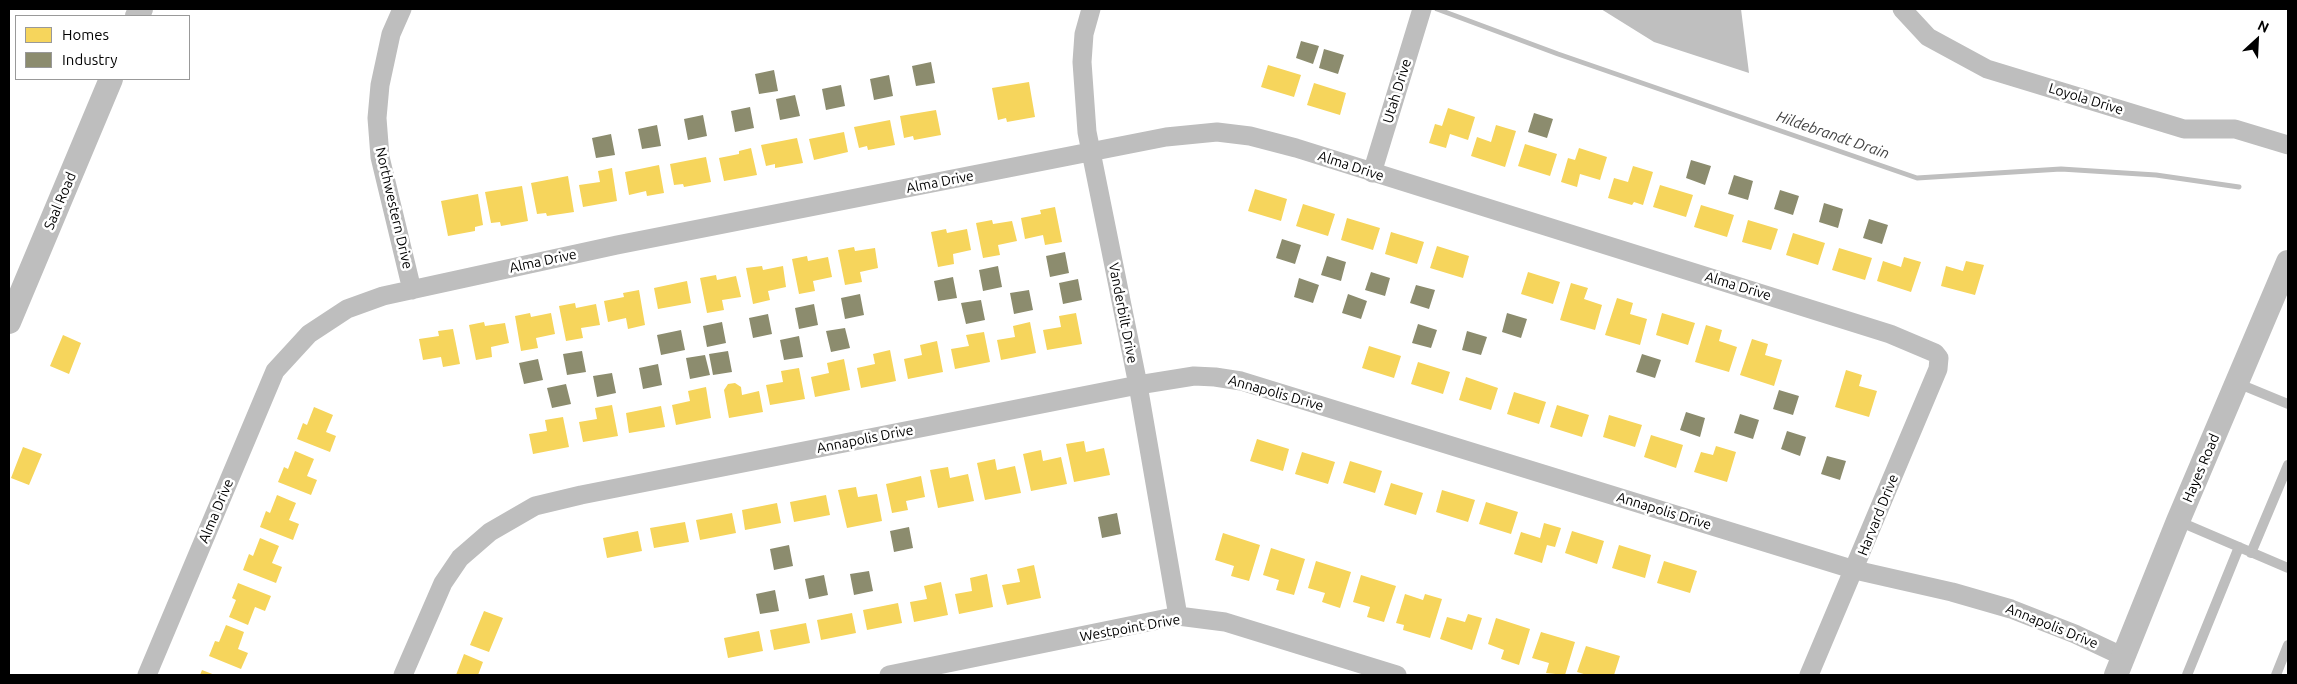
<!DOCTYPE html>
<style>
body{margin:0}
#map{position:relative;width:2297px;height:684px;overflow:hidden;background:#fff;font-family:Ubuntu,sans-serif}
canvas{display:block}
.frame{position:absolute;inset:0;border:10px solid #000;pointer-events:none}
.legend{position:absolute;left:15px;top:15px;width:175px;height:65px;box-sizing:border-box;background:#fff;border:1px solid #999;margin:0;padding:6px 9px;list-style:none;font-size:15px;color:#000}
.legend li{display:flex;align-items:center;gap:10px;height:25px}
.legend b{width:25px;border:1px solid #999}
.north{position:absolute;left:2232px;top:15px;width:50px;height:50px;-webkit-text-stroke:4px #fff;paint-order:stroke;rotate:25deg;font-size:14px;font-weight:700;line-height:20px;text-align:center;color:#000}
.north::after{content:'';display:block;margin:auto;width:18px;height:22px;background:#000;clip-path:polygon(50% 0,100% 100%,50% 72%,0 100%)}
</style>
<div id="map">
<canvas width="2297" height="684"></canvas>
<div class="frame"></div>
<ul class="legend">
<li><b style="height:14px;background:#f6d55c"></b>Homes</li>
<li><b style="height:14px;background:#8c8c6e"></b>Industry</li>
</ul>
<div class="north">N</div>
</div>
<script>
const ctx = document.querySelector('canvas').getContext('2d');
ctx.lineJoin = 'round';
function fill(path, color) {
  ctx.fillStyle = color;
  ctx.fill(path, 'evenodd');
}
function toPath(rows) {
  const path = new Path2D();
  for (const r of rows) {
    path.moveTo(r[0], r[1]);
    for (let i = 2; i < r.length; i += 2) path.lineTo(r[i], r[i + 1]);
  }
  return path;
}
function stroke(path, color, width, dash) {
  ctx.strokeStyle = color;
  ctx.lineWidth = width;
  ctx.lineCap = dash ? 'butt' : 'round';
  ctx.setLineDash(dash || []);
  ctx.stroke(path);
}
function write(font, color, halo, rows, align = 'center') {
  ctx.font = font + ' Ubuntu,sans-serif';
  ctx.lineWidth = 5;
  ctx.setLineDash([]);
  ctx.textBaseline = 'middle';
  ctx.strokeStyle = halo;
  ctx.fillStyle = color;
  for (const [text, x, y, turn = 0] of rows) {
    ctx.save();
    ctx.translate(x, y);
    ctx.rotate((+turn || 0) * Math.PI / 180);
    ctx.textAlign = isNaN(turn) ? turn : align;
    if (halo) ctx.strokeText(text, 0, 0);
    ctx.fillText(text, 0, 0);
    ctx.restore();
  }
}
fill(toPath([
 [1601,9,1741,9,1749,73,1654,42]
]), '#bfbfbf');
fill(toPath([
 [1268,65,1301,75,1294,97,1261,87],
 [1029,82,1035,117,1007,122,1006,118,998,120,992,88],
 [1314,83,1346,93,1340,115,1307,105],
 [1448,108,1475,117,1468,140,1450,134,1446,148,1429,143,1435,124,1442,126],
 [936,110,941,135,914,140,913,136,904,138,900,116],
 [890,120,895,145,868,150,867,146,859,148,854,127],
 [1496,125,1516,131,1505,167,1471,156,1477,137,1491,142],
 [844,132,848,152,814,160,809,139],
 [797,138,803,163,775,168,775,164,766,166,761,145],
 [1525,144,1557,154,1550,176,1518,166],
 [751,148,757,175,724,181,719,158,739,154,739,151],
 [1579,148,1607,157,1600,180,1580,174,1577,187,1561,182,1568,158,1575,160],
 [706,157,711,182,684,187,683,184,674,185,670,164],
 [659,165,664,193,647,196,646,191,629,195,625,172],
 [1633,166,1653,172,1643,205,1634,202,1632,205,1608,198,1614,178,1628,182],
 [612,168,617,201,583,207,579,185,600,182,598,171],
 [568,176,574,212,547,216,546,213,537,214,531,183],
 [1660,185,1693,195,1686,217,1653,207],
 [522,186,528,221,501,226,500,222,491,223,485,192],
 [1255,189,1287,199,1281,221,1248,211],
 [478,194,483,225,475,227,475,231,448,236,441,201],
 [1303,204,1335,214,1328,236,1296,226],
 [1701,205,1734,215,1727,237,1694,227],
 [1055,207,1062,242,1045,245,1043,235,1025,239,1021,218,1041,214,1040,210],
 [1347,218,1380,228,1373,250,1341,240],
 [992,220,993,224,1012,221,1017,241,998,245,1000,255,983,258,976,223],
 [1748,220,1778,229,1771,250,1742,242],
 [946,229,947,233,967,229,971,250,953,254,954,264,938,267,931,232],
 [1391,232,1424,242,1417,264,1385,254],
 [1793,233,1825,243,1818,265,1786,255],
 [1437,246,1469,256,1463,278,1430,268],
 [854,247,855,251,875,248,878,268,860,272,862,282,845,285,838,250],
 [1839,248,1872,258,1865,280,1832,270],
 [807,256,808,261,828,257,832,277,813,281,815,291,799,294,792,259],
 [1904,257,1921,262,1911,292,1877,281,1883,261,1901,267],
 [1966,261,1984,265,1975,295,1941,286,1946,266,1963,271],
 [762,266,763,270,783,266,786,287,768,291,770,300,753,304,746,268],
 [1528,272,1560,282,1553,304,1521,294],
 [716,275,717,280,736,276,741,297,722,300,724,310,707,313,700,278],
 [687,281,691,303,658,309,654,288],
 [1571,283,1588,288,1584,299,1602,305,1595,330,1560,320],
 [639,290,645,325,628,329,626,318,608,322,604,301,624,297,623,293],
 [1617,298,1633,303,1630,314,1647,319,1640,345,1605,335],
 [575,303,576,308,596,304,600,325,581,328,583,338,566,341,559,306],
 [530,313,531,317,551,313,555,334,536,338,538,348,521,351,515,316],
 [1076,313,1082,344,1047,350,1043,330,1061,327,1059,316],
 [1662,313,1695,323,1688,345,1656,335],
 [484,322,485,326,505,323,509,343,491,347,492,357,476,360,469,325],
 [1030,322,1036,353,1001,360,997,340,1015,337,1013,326],
 [1706,325,1722,330,1719,341,1737,347,1729,372,1695,362],
 [453,329,460,364,443,367,441,357,423,360,419,339,439,336,438,331],
 [984,332,990,362,955,369,951,349,969,346,966,335],
 [63,335,81,343,69,374,50,366],
 [1752,339,1768,344,1765,355,1782,360,1774,386,1740,375],
 [937,341,943,372,908,379,904,359,922,355,920,345],
 [1369,346,1401,356,1394,378,1362,368],
 [890,350,896,381,861,388,857,368,875,364,873,354],
 [844,359,850,390,815,397,811,377,829,373,827,363],
 [1418,362,1450,372,1443,394,1411,384],
 [799,368,805,399,770,405,766,385,783,382,781,371],
 [1846,370,1862,375,1859,386,1877,391,1869,417,1835,407],
 [1466,377,1498,388,1491,410,1459,400],
 [735,383,741,387,742,395,759,391,763,412,729,418,724,390,728,384],
 [706,387,711,418,676,425,672,405,690,401,688,391],
 [1514,392,1546,402,1539,424,1507,414],
 [612,405,618,436,583,442,579,422,597,419,595,408],
 [1557,405,1589,415,1582,437,1550,427],
 [661,406,665,427,629,433,626,413],
 [314,407,333,415,326,432,336,436,330,452,297,439,303,423,307,425],
 [1609,415,1642,425,1635,447,1603,437],
 [563,417,569,447,533,454,529,434,547,431,545,420],
 [1651,435,1683,445,1676,468,1644,457],
 [1257,439,1289,449,1283,471,1250,461],
 [1084,441,1086,452,1104,448,1110,475,1074,482,1066,444],
 [1716,446,1736,452,1727,482,1694,472,1701,452,1713,455],
 [23,447,42,454,29,485,11,478],
 [1041,450,1043,461,1061,457,1067,484,1031,491,1023,454],
 [295,451,314,459,307,476,317,480,311,495,278,482,284,467,288,469],
 [1302,452,1335,462,1328,484,1295,474],
 [995,459,997,470,1015,466,1021,493,985,500,977,463],
 [1350,461,1382,471,1375,493,1343,483],
 [948,467,950,478,968,474,974,501,938,508,930,470],
 [921,476,925,497,906,501,908,510,892,513,886,484],
 [1391,483,1423,493,1416,515,1384,505],
 [856,487,858,497,877,494,882,521,847,528,838,490],
 [1442,490,1475,500,1468,522,1436,512],
 [277,495,296,503,289,520,299,524,293,540,260,527,266,511,270,513],
 [826,495,830,515,794,522,790,502],
 [1486,502,1518,512,1511,534,1479,524],
 [777,503,781,523,745,530,742,510],
 [732,513,736,533,700,540,696,520],
 [685,522,689,542,654,548,650,528],
 [1544,523,1561,528,1555,547,1547,545,1542,563,1514,554,1521,532,1540,538],
 [638,531,642,551,607,558,603,538],
 [1572,531,1604,541,1597,564,1565,553],
 [1223,533,1260,545,1249,581,1231,576,1234,566,1215,560],
 [260,538,279,546,272,563,282,567,276,583,243,570,249,554,253,556],
 [1619,545,1651,555,1645,578,1612,568],
 [1271,548,1305,559,1294,595,1276,590,1279,580,1263,575],
 [1316,561,1351,572,1340,608,1322,602,1325,593,1308,588],
 [1664,561,1697,571,1690,593,1657,583],
 [1034,565,1041,598,1007,605,1002,585,1020,582,1017,569],
 [987,574,993,607,959,614,955,594,972,591,970,578],
 [1361,575,1396,586,1384,622,1367,617,1370,607,1353,602],
 [941,582,948,615,914,622,910,602,927,599,924,586],
 [238,583,271,596,265,611,255,607,248,625,229,617,236,600,232,598],
 [1405,594,1423,600,1425,594,1442,599,1430,638,1403,630,1404,625,1396,623],
 [898,603,902,623,867,630,863,610],
 [484,611,503,618,489,652,470,645],
 [852,613,856,633,821,640,817,620],
 [1468,614,1482,618,1472,650,1440,639,1447,617,1465,622],
 [1496,618,1530,629,1519,665,1501,659,1504,650,1488,644],
 [806,623,810,643,774,650,770,630],
 [226,625,244,632,238,649,248,653,241,669,209,656,215,641,219,642],
 [759,631,763,651,728,658,724,638],
 [1541,632,1575,642,1565,675,1546,673,1549,663,1532,658],
 [1586,646,1620,656,1614,675,1587,675,1577,672],
 [464,654,483,662,478,675,456,675],
 [202,670,215,675,200,675]
]), '#f6d55c');
fill(toPath([
 [1301,41,1319,46,1313,64,1296,58],
 [1324,49,1344,55,1338,74,1319,68],
 [931,62,935,83,916,86,912,66],
 [774,70,778,91,759,94,755,74],
 [889,75,893,96,874,100,870,79],
 [841,85,845,106,826,110,822,89],
 [795,95,800,116,780,120,776,99],
 [750,107,754,128,735,132,731,111],
 [1534,113,1553,119,1547,138,1528,132],
 [703,115,707,136,688,140,684,119],
 [657,125,661,146,642,149,638,129],
 [611,134,615,155,596,158,592,138],
 [1691,160,1711,166,1705,185,1686,178],
 [1734,175,1753,181,1748,200,1728,194],
 [1780,190,1799,196,1793,215,1774,209],
 [1824,203,1843,209,1838,228,1819,222],
 [1869,219,1888,225,1882,244,1863,238],
 [1282,239,1301,245,1295,264,1276,258],
 [1065,252,1069,273,1050,277,1046,256],
 [1327,256,1346,262,1341,281,1321,275],
 [998,266,1002,287,983,291,979,270],
 [1371,272,1390,278,1385,296,1365,290],
 [953,277,957,298,938,301,934,281],
 [1299,278,1319,285,1313,303,1294,297],
 [1078,279,1082,300,1063,304,1059,283],
 [1416,285,1435,290,1429,309,1410,303],
 [1029,290,1033,310,1014,314,1010,293],
 [860,294,864,315,845,319,841,298],
 [1348,294,1367,301,1361,319,1342,313],
 [981,300,985,320,966,324,961,303],
 [814,304,818,325,799,329,795,308],
 [1507,313,1527,319,1521,338,1502,332],
 [768,314,772,334,753,338,749,318],
 [722,322,726,343,707,347,703,326],
 [1418,324,1437,330,1431,348,1412,343],
 [845,328,850,348,831,352,826,331],
 [681,330,685,350,661,355,657,335],
 [1467,331,1487,337,1481,355,1462,350],
 [799,336,803,357,784,360,780,340],
 [582,351,586,372,567,375,563,354],
 [728,351,732,372,713,375,709,354],
 [1642,354,1661,360,1655,378,1636,372],
 [705,355,710,375,690,379,686,358],
 [538,359,543,380,524,384,519,363],
 [658,364,662,385,643,389,639,368],
 [612,373,616,393,597,397,593,376],
 [566,384,571,404,552,408,547,388],
 [1779,390,1799,396,1793,415,1773,409],
 [1686,412,1705,418,1700,437,1680,430],
 [1740,414,1759,420,1753,439,1734,433],
 [1787,431,1806,437,1800,456,1781,449],
 [1827,456,1846,461,1840,480,1821,474],
 [1117,513,1121,534,1102,538,1098,517],
 [909,527,913,548,894,552,890,531],
 [789,545,793,566,774,570,770,549],
 [869,571,873,591,854,595,850,574],
 [824,575,828,595,809,599,805,579],
 [775,590,779,611,760,614,756,594]
]), '#8c8c6e');
stroke(toPath([
 [1437,9,1558,54,1917,178,2061,169,2156,175,2239,187]
]), '#bfbfbf', 5);
stroke(toPath([
 [2237,383,2288,404],
 [2178,521,2288,568],
 [2251,553,2288,465],
 [2187,675,2239,547],
 [2276,675,2288,645]
]), '#bebebe', 10);
stroke(toPath([
 [402,9,391,34,380,85,377,118,380,157,412,290],
 [1091,9,1084,34,1082,62,1087,132,1138,385,1178,616],
 [1902,9,1928,37,1987,69,2184,129,2235,129,2288,145],
 [1372,173,1422,9],
 [147,675,275,371,309,334,347,309,383,296,617,245,1166,137,1217,132,1250,136,1296,148,1890,334,1935,353,1939,358,1938,369,1809,675],
 [403,675,443,583,460,558,490,532,535,506,581,495,1138,385,1194,376,1215,377,1241,381,1855,570,1952,592,2011,609,2075,634,2124,657],
 [889,675,1178,616,1225,622,1397,675]
]), '#bebebe', 19);
stroke(toPath([
 [137,16,141,9],
 [9,322,111,79],
 [2116,675,2178,521,2288,262]
]), '#bebebe', 24);
write('14px', '#000', '#fff', [
 ["Utah Drive",1397,91,-73],
 ["Loyola Drive",2086,99,17],
 ["Alma Drive",1351,166,18],
 ["Alma Drive",940,182,-11],
 ["Saal Road",60,201,-67],
 ["Northwestern Drive",394,208,77],
 ["Alma Drive",543,261,-12],
 ["Alma Drive",1738,286,17],
 ["Vanderbilt Drive",1123,313,79],
 ["Annapolis Drive",1276,393,16],
 ["Annapolis Drive",865,439,-11],
 ["Hayes Road",2201,468,-67],
 ["Alma Drive",216,511,-67],
 ["Annapolis Drive",1664,511,17],
 ["Harvard Drive",1878,515,-68],
 ["Annapolis Drive",2052,626,22],
 ["Westpoint Drive",1130,628,-10]
]);
write('italic 15px', '#444', '#fff', [
 ["Hildebrandt Drain",1833,135,19]
]);
</script>
